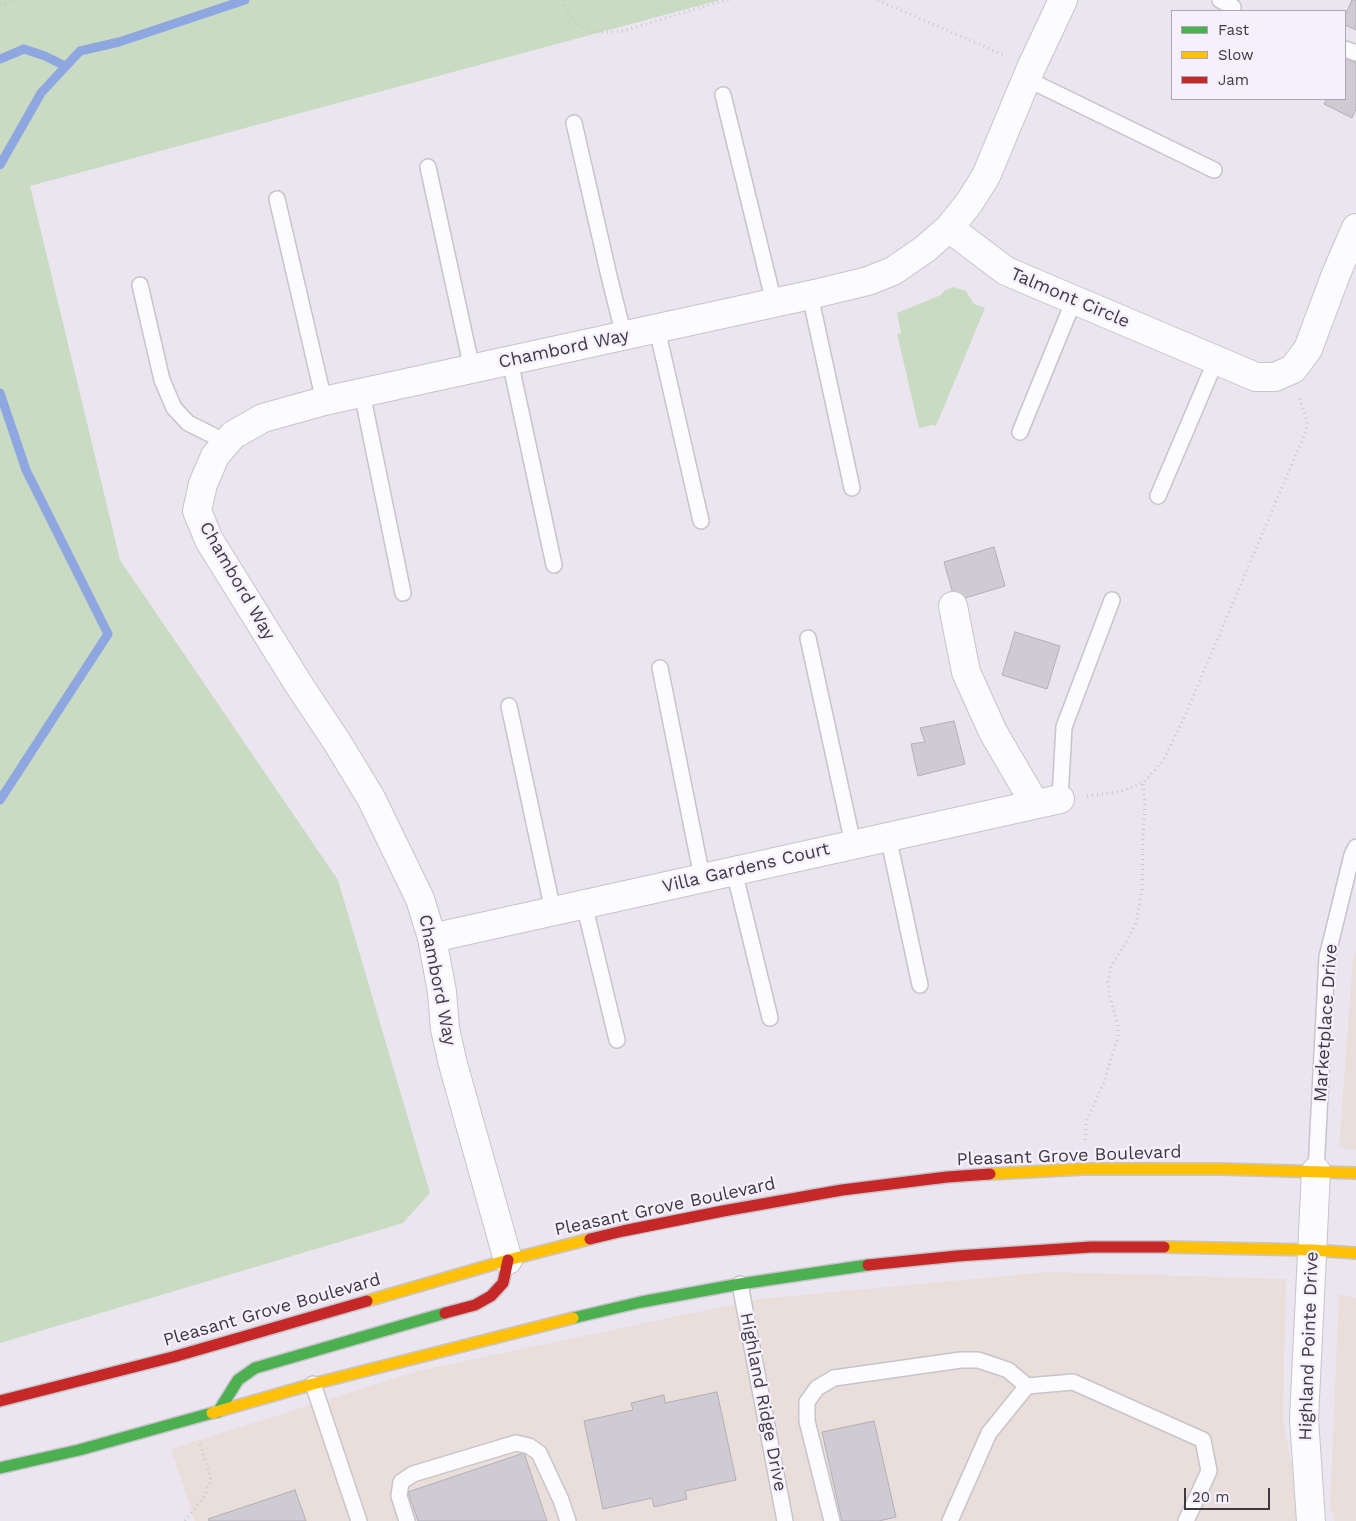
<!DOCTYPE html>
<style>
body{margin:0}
#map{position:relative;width:1356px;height:1521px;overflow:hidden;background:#eae5ef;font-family:"Work Sans",sans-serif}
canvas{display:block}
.legend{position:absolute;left:1171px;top:10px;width:175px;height:90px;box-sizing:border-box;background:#f6effd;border:1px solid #aca7b2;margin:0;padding:6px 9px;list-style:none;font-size:15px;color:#3d3a41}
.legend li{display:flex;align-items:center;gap:10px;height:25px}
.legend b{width:25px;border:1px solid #aca7b2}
.scale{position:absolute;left:1184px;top:1488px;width:86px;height:22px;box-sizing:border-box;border:2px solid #3d3a41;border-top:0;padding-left:6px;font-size:15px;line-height:18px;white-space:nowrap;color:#3d3a41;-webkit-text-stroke:4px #f6effd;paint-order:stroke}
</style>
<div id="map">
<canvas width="1356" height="1521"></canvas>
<ul class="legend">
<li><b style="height:6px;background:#4caf50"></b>Fast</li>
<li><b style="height:6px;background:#ffc107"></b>Slow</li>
<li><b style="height:6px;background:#c62828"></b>Jam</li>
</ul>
<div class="scale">20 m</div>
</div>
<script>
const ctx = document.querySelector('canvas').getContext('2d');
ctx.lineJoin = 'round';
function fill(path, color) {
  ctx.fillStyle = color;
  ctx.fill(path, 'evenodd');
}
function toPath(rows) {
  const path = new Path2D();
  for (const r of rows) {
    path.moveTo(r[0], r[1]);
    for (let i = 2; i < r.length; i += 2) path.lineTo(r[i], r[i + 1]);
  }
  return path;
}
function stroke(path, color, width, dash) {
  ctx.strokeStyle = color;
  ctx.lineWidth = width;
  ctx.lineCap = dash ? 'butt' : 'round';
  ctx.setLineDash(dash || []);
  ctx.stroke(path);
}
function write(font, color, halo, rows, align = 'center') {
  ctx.font = font + ' "Work Sans",sans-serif';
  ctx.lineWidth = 4.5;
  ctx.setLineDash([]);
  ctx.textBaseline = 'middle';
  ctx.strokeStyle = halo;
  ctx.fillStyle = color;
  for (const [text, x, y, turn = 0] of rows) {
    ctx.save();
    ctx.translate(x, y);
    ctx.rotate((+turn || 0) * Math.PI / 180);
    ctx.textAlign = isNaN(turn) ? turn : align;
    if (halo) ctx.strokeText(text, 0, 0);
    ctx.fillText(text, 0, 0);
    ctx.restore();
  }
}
fill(toPath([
 [1356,952,1356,1150,1339,1147,1353,959],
 [1049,1272,1286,1279,1283,1419,1302,1521,195,1521,171,1449,418,1371,759,1299],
 [1339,1294,1356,1298,1356,1521,1335,1521,1330,1505]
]), '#e9ded9');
fill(toPath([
 [0,0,720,0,30,186,120,560,338,880,430,1193,403,1223,0,1343],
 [953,287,966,291,974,304,985,308,936,426,932,425,919,428,897,334,901,333,897,313,941,295,944,291]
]), '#cadbc3');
stroke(toPath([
 [0,59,24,49,45,56,65,66],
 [0,165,41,93,80,51,119,42,245,0],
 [0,393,26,470,108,634,0,800]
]), '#8fa7e1', 9);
const building = toPath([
 [1352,0,1356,0,1356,30,1345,25,1345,16,1352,0],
 [1345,58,1356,63,1356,109,1352,118,1324,104,1327,99,1345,99,1345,58],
 [994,547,1005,586,955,601,944,562,994,547],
 [1015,632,1060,646,1047,689,1002,675,1015,632],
 [954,721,965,764,918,776,911,744,925,742,920,728,954,721],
 [717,1392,736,1480,685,1491,687,1499,654,1507,652,1498,603,1509,584,1421,633,1410,631,1403,664,1395,665,1403,717,1392],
 [874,1421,896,1517,879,1521,842,1521,822,1432,874,1421],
 [524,1453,547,1521,418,1521,408,1492,524,1453],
 [295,1490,306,1521,209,1521,208,1519,295,1490]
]);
fill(building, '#cecbd2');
stroke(building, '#b3afb7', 1);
const lane = toPath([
 [1220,0,1233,7],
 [1345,49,1356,53],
 [1027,79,1214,170],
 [723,95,774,303],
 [574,123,609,276,624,336],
 [428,167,472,369],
 [277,199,324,401],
 [140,285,162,380,174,408,188,423,226,442],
 [810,295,852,488],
 [657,329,701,521],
 [510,361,554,565],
 [362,393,403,593],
 [1020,432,1074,300],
 [1158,496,1216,360],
 [808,638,853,844],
 [660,668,702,877],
 [509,706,553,911],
 [1060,799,1064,727,1112,600],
 [888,836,920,985],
 [734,871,770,1018],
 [584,904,617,1040],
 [1316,1171,1327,957,1352,855,1356,847],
 [740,1284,785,1521],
 [313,1384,359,1521],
 [407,1521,399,1496,401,1482,413,1474,516,1443,529,1446,539,1453,561,1500,568,1521],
 [832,1521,807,1421,807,1402,817,1388,834,1378,961,1360,978,1360,1008,1370,1027,1386],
 [950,1521,989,1433,1027,1386,1073,1382,1203,1440,1209,1471,1186,1521]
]);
const street = toPath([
 [949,228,1006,271,1256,377,1275,377,1293,369,1308,349,1336,274,1356,228],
 [953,606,966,672,993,732,1035,804],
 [432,938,1060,799],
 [508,1260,453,1064,445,1029,442,992,432,938,420,899,371,798,337,742,299,685,209,540,197,511,203,484,215,456,233,435,263,418,324,401,810,295,868,281,893,271,925,249,949,228,969,203,986,176,1031,68,1063,0],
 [1311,1521,1304,1419,1316,1171]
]);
const fast = toPath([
 [573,1318,641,1302,740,1284,868,1265],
 [218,1412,238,1380,255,1368,445,1313],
 [0,1468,79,1450,212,1413]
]);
const slow = toPath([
 [990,1174,1084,1169,1222,1169,1356,1173],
 [1164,1247,1312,1250,1356,1253],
 [367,1301,508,1260,590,1239],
 [212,1413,313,1384,573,1318]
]);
const jam = toPath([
 [590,1239,623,1231,723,1211,842,1190,947,1177,990,1174],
 [868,1265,957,1256,1091,1247,1164,1247],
 [445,1313,475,1305,491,1296,503,1283,508,1260],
 [0,1401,173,1357,367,1301]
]);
stroke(lane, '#c7c4cb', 18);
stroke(street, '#c7c4cb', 30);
stroke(fast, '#c7c4cb', 14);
stroke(slow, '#c7c4cb', 14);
stroke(jam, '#c7c4cb', 14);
stroke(toPath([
 [563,0,565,7,575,23,590,31,599,32,623,31,712,4,729,0],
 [878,0,1006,56],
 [0,5,19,0],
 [1087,796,1118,792,1143,783,1163,761,1184,718,1306,431,1307,421,1299,397],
 [1085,1140,1086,1122,1103,1085,1118,1037,1118,1026,1109,994,1108,982,1111,966,1128,939,1136,923,1142,890,1143,834,1145,807,1143,783],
 [185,1521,205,1495,211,1480,200,1444]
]), '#cac8cb', 3, [1, 4]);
stroke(lane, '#fcfbfd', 15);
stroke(street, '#fcfbfd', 28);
stroke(fast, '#4caf50', 11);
stroke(slow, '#ffc107', 11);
stroke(jam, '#c62828', 11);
write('18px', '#3d3a41', '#f6effd', [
 ["Talmont Circle",1070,298,23],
 ["Chambord Way",564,349,-12],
 ["Chambord Way",237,581,60],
 ["Villa Gardens Court",746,868,-13],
 ["Chambord Way",437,980,79],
 ["Marketplace Drive",1326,1023,-86],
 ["Pleasant Grove Boulevard",1069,1156,-2],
 ["Pleasant Grove Boulevard",665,1207,-12],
 ["Pleasant Grove Boulevard",272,1310,-16],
 ["Highland Pointe Drive",1309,1346,-88],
 ["Highland Ridge Drive",763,1402,79]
]);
</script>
